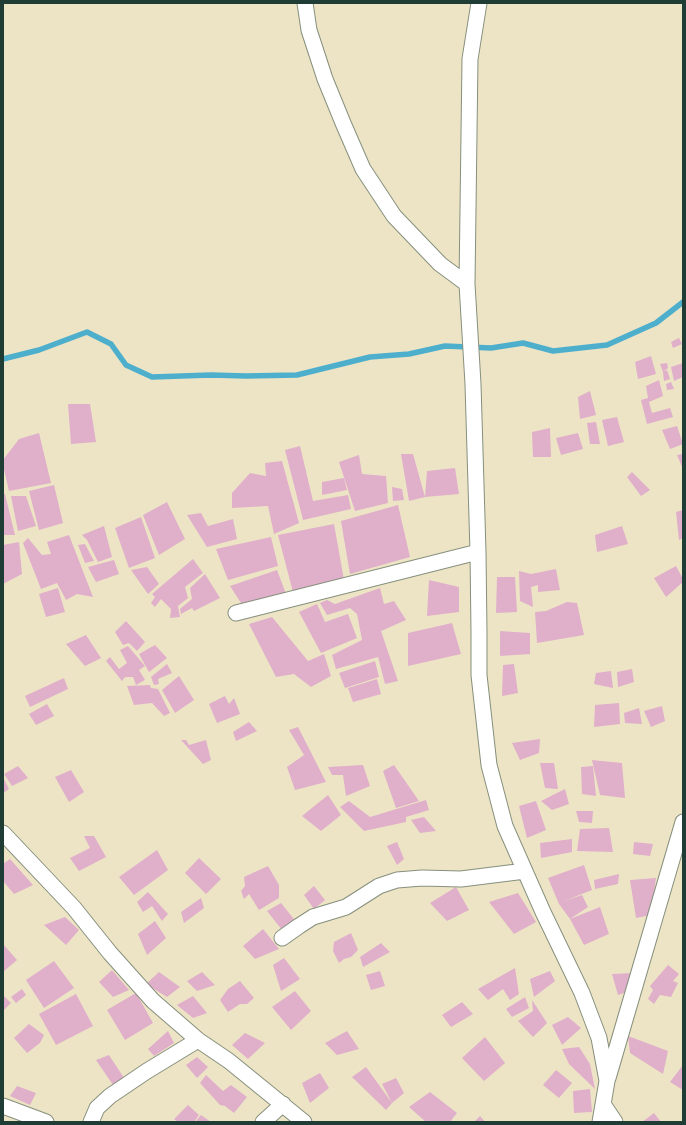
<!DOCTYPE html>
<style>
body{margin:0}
#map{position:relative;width:686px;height:1125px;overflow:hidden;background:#ede4c6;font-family:"Gentium Book Plus",serif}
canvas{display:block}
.frame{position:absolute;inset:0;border:4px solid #1f3d34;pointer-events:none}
</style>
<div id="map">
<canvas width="686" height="1125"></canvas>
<div class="frame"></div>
</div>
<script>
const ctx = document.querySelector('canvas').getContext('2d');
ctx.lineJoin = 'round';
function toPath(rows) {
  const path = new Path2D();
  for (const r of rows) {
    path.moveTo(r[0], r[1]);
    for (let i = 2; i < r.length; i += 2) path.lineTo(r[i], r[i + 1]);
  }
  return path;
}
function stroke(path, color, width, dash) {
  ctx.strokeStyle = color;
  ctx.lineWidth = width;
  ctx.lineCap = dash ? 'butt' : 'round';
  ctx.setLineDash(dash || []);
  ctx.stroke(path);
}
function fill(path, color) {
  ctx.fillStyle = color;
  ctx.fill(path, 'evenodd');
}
stroke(toPath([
 [3,359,39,350,87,332,111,344,126,365,152,377,211,375,246,376,297,375,370,357,409,354,445,346,491,348,523,343,553,351,607,345,656,323,683,302]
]), '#4eafcd', 5.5);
fill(toPath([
 [679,338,682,344,673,348,671,342],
 [651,356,656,374,638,379,635,362],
 [667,363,668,368,663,372,660,364],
 [683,363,683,377,674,381,671,367],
 [667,370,670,379,664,381,663,372],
 [659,380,663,396,649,402,652,413,670,408,673,417,647,424,641,400,648,398,646,386],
 [671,382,674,389,667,390,666,384],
 [590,391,596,415,580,419,578,397],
 [68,404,90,404,96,442,71,444],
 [617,417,624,442,608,446,602,420],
 [596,422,600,444,590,444,587,423],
 [677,426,683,444,670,449,662,430],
 [550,428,551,457,533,457,532,432],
 [39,433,51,483,9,491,3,465,3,460,19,439],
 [578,433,583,449,561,455,556,438],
 [300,446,313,501,348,495,351,509,303,520,285,450],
 [401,454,413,454,425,497,409,501],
 [683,454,683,469,677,455],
 [359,455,362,474,386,476,388,503,355,511,339,462],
 [282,461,299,523,274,534,268,506,232,508,232,493,250,473,266,476,265,463],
 [455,468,459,494,425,497,427,471],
 [632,472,650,490,641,496,627,477],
 [344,478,347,490,322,495,322,482],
 [54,485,63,523,39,530,29,491],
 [392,487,402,489,404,500,393,501],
 [3,494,5,494,15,535,3,535],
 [11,496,26,496,36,526,18,531],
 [167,502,185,539,159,555,143,515],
 [398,505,410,557,350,574,341,521],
 [683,510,683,538,679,540,676,512],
 [201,513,208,526,233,519,237,539,207,547,187,515],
 [141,517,155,558,129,568,115,528],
 [334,524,344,580,293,592,278,535],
 [104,526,112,557,98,562,87,540,82,535],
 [622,526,628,544,597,552,595,535],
 [69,535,93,597,77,594,66,600,57,583,41,589,23,543,28,538,42,555,51,554,47,542],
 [271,537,278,566,228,580,216,549],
 [19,542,22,574,3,584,3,545],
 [85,544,94,561,85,563,78,545],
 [193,559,203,573,185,587,188,598,178,606,180,617,170,618,171,609,161,599,155,607,151,603,155,597,152,594],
 [114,560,119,574,96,582,88,567],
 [676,566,683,579,683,582,666,597,654,578],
 [147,567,159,584,148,594,131,570],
 [556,569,560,590,538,592,538,585,531,587,533,607,520,601,519,571,531,574],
 [277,570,286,594,243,606,230,586],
 [205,574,220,598,194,611,192,608,181,614,180,609,192,599,190,588],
 [497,577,515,577,517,612,496,613],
 [429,580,459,587,459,612,427,616],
 [58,588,65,612,46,617,39,594],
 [380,588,384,604,394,601,406,620,381,631,398,681,385,684,378,657,336,669,332,655,362,640,357,614,350,608,327,615,320,603,327,600,335,604],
 [567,602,577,603,584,635,537,643,535,612,546,611],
 [317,604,325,622,348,614,357,638,321,653,299,612],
 [272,617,308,661,324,654,331,676,311,687,294,674,276,677,249,624],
 [126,621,145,642,137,651,129,643,123,645,115,632],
 [452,623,461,654,408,666,408,633],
 [500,631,530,633,530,654,500,656],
 [86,635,101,658,85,666,66,644],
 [155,645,167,658,149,672,139,654],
 [128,646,145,666,139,670,145,680,136,685,133,677,125,677,122,681,106,661,110,657,119,669,127,663,120,650],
 [375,661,379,677,345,688,339,673],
 [167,664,172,673,158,679,159,684,154,685,151,677],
 [514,664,518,693,502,696,503,665],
 [632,669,634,682,618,687,617,672],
 [611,671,613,688,594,684,596,673],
 [179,676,194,700,175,713,162,690],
 [64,678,68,689,30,707,25,696],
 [377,679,381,694,353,702,348,688],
 [150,685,151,688,158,689,170,713,164,716,152,703,134,705,127,686],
 [225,696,229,704,234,698,240,714,217,723,209,704],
 [619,703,620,724,594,727,595,705],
 [47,704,54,716,36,725,29,714],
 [662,706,665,721,651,727,644,711],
 [639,708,642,724,625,723,624,713],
 [249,722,257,731,236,741,233,732],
 [298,727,326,782,295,790,287,767,304,755,289,730],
 [540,739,539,753,520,760,512,743],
 [181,740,186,740,189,745,206,740,211,760,203,764],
 [592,760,622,763,625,798,600,795],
 [540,763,554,763,558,789,545,788],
 [363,765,370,786,346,796,343,775,332,775,328,767],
 [394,765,419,801,396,808,383,771],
 [18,766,28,778,12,786,4,774],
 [593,766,596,796,582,794,581,767],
 [71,770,84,792,69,802,55,777],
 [3,777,9,789,3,793],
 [565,789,569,804,552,810,541,801],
 [328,795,341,815,321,831,302,816],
 [426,800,429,810,406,817,406,822,364,831,340,807,349,801,370,817],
 [536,801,546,830,527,838,519,806],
 [576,811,593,811,592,823,579,822],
 [424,817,436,831,420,833,411,820],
 [609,828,613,852,577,851,580,829],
 [84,836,94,836,106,857,79,871,70,858,90,848],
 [572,839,572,852,541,858,540,843],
 [397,842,404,859,397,865,387,846],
 [634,842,653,844,650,856,633,854],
 [157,850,168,870,134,895,119,877],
 [199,858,221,879,206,894,185,873],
 [10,859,33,885,14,894,3,881,3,864],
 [584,865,592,890,564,901,582,895,588,907,570,919,559,904,548,878],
 [268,866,279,885,279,898,259,910,249,894,244,899,241,891,245,886,244,877],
 [619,874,618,884,595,889,594,880],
 [656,878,651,915,636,918,630,880],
 [314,886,325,900,314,909,304,895],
 [456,887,469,910,447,921,430,903],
 [148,892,168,914,162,921,152,906,143,912,137,902],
 [518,893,536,922,514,934,489,902],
 [201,898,204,908,184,923,181,912],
 [281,903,297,923,286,935,267,911],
 [600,907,609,934,584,945,570,919],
 [65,917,79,930,66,945,44,925],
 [155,921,166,938,147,955,138,934],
 [263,929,279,949,255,959,243,946],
 [351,933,358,950,351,957,344,959,339,963,333,951,334,942],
 [381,943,390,952,363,967,360,957],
 [3,944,17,960,3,972],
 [284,958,300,979,281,991,273,965],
 [54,961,74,988,44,1008,26,980],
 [668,965,679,974,673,981,678,983,671,997,660,995,654,1004,648,999,653,990,650,986],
 [515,968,519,994,510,1000,503,989,488,1000,478,989],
 [112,970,129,990,113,997,99,982],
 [380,971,385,986,371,990,366,975],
 [550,971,555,981,534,997,530,979],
 [159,972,180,987,167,997,146,984],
 [202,972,215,985,197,991,187,981],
 [633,973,630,991,618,995,612,974],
 [240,981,254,998,247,1004,240,1004,228,1012,220,1000,228,989],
 [22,989,26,995,16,1003,11,997],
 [295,991,311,1011,291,1030,272,1007],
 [136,993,153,1023,125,1040,107,1010],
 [76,994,93,1026,56,1045,39,1014],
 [3,995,11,1003,3,1011],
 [193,996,207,1013,193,1018,177,1005],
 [525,997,529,1008,512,1017,506,1009],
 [532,1000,547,1023,533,1037,518,1021,533,1011],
 [462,1002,473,1014,451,1027,442,1015],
 [568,1017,581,1028,562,1045,552,1025],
 [29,1024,44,1035,40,1043,27,1053,14,1038],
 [168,1031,174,1043,154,1056,148,1049],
 [347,1031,359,1049,337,1055,325,1043],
 [245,1033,265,1043,248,1059,232,1045],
 [628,1036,668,1051,663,1074,630,1053],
 [485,1037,505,1063,484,1081,462,1058],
 [579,1047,590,1064,595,1089,569,1064,562,1049],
 [109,1055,128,1084,115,1088,96,1060],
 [197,1057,208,1067,197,1078,186,1065],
 [683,1065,683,1090,670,1082],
 [366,1067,392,1103,382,1084,396,1078,404,1093,392,1103,386,1110,352,1077],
 [556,1070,572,1083,559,1098,543,1085],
 [320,1073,329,1088,310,1103,302,1083],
 [206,1075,223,1091,231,1085,247,1097,234,1113,225,1106,220,1105,200,1083],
 [17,1086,36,1093,30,1105,10,1096],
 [590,1089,592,1112,574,1113,573,1091],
 [430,1092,457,1113,450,1122,426,1122,409,1107],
 [188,1105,199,1115,194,1122,178,1122,174,1119],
 [654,1113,661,1122,642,1122],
 [201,1115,211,1122,195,1122],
 [480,1116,485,1122,474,1122]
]), '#e0afca');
const minor = toPath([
 [305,3,309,30,325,79,343,123,363,169,394,216,440,264,467,284],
 [479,3,470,59,467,284,473,384,478,552,479,633,479,675,489,765,505,826,543,912,582,993,599,1038,607,1081,600,1122],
 [236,613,478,552],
 [3,833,74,908,110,953,153,1001,198,1040,229,1061,304,1122],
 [282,938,299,926,313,917,346,907,379,886,397,880,422,878,461,879,525,871],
 [608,1078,683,822],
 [603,1104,615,1122],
 [3,1106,46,1122],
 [91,1122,97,1108,110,1096,147,1071,198,1040],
 [263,1122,283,1104]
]);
stroke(minor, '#86907d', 17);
stroke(minor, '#fff', 15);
</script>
